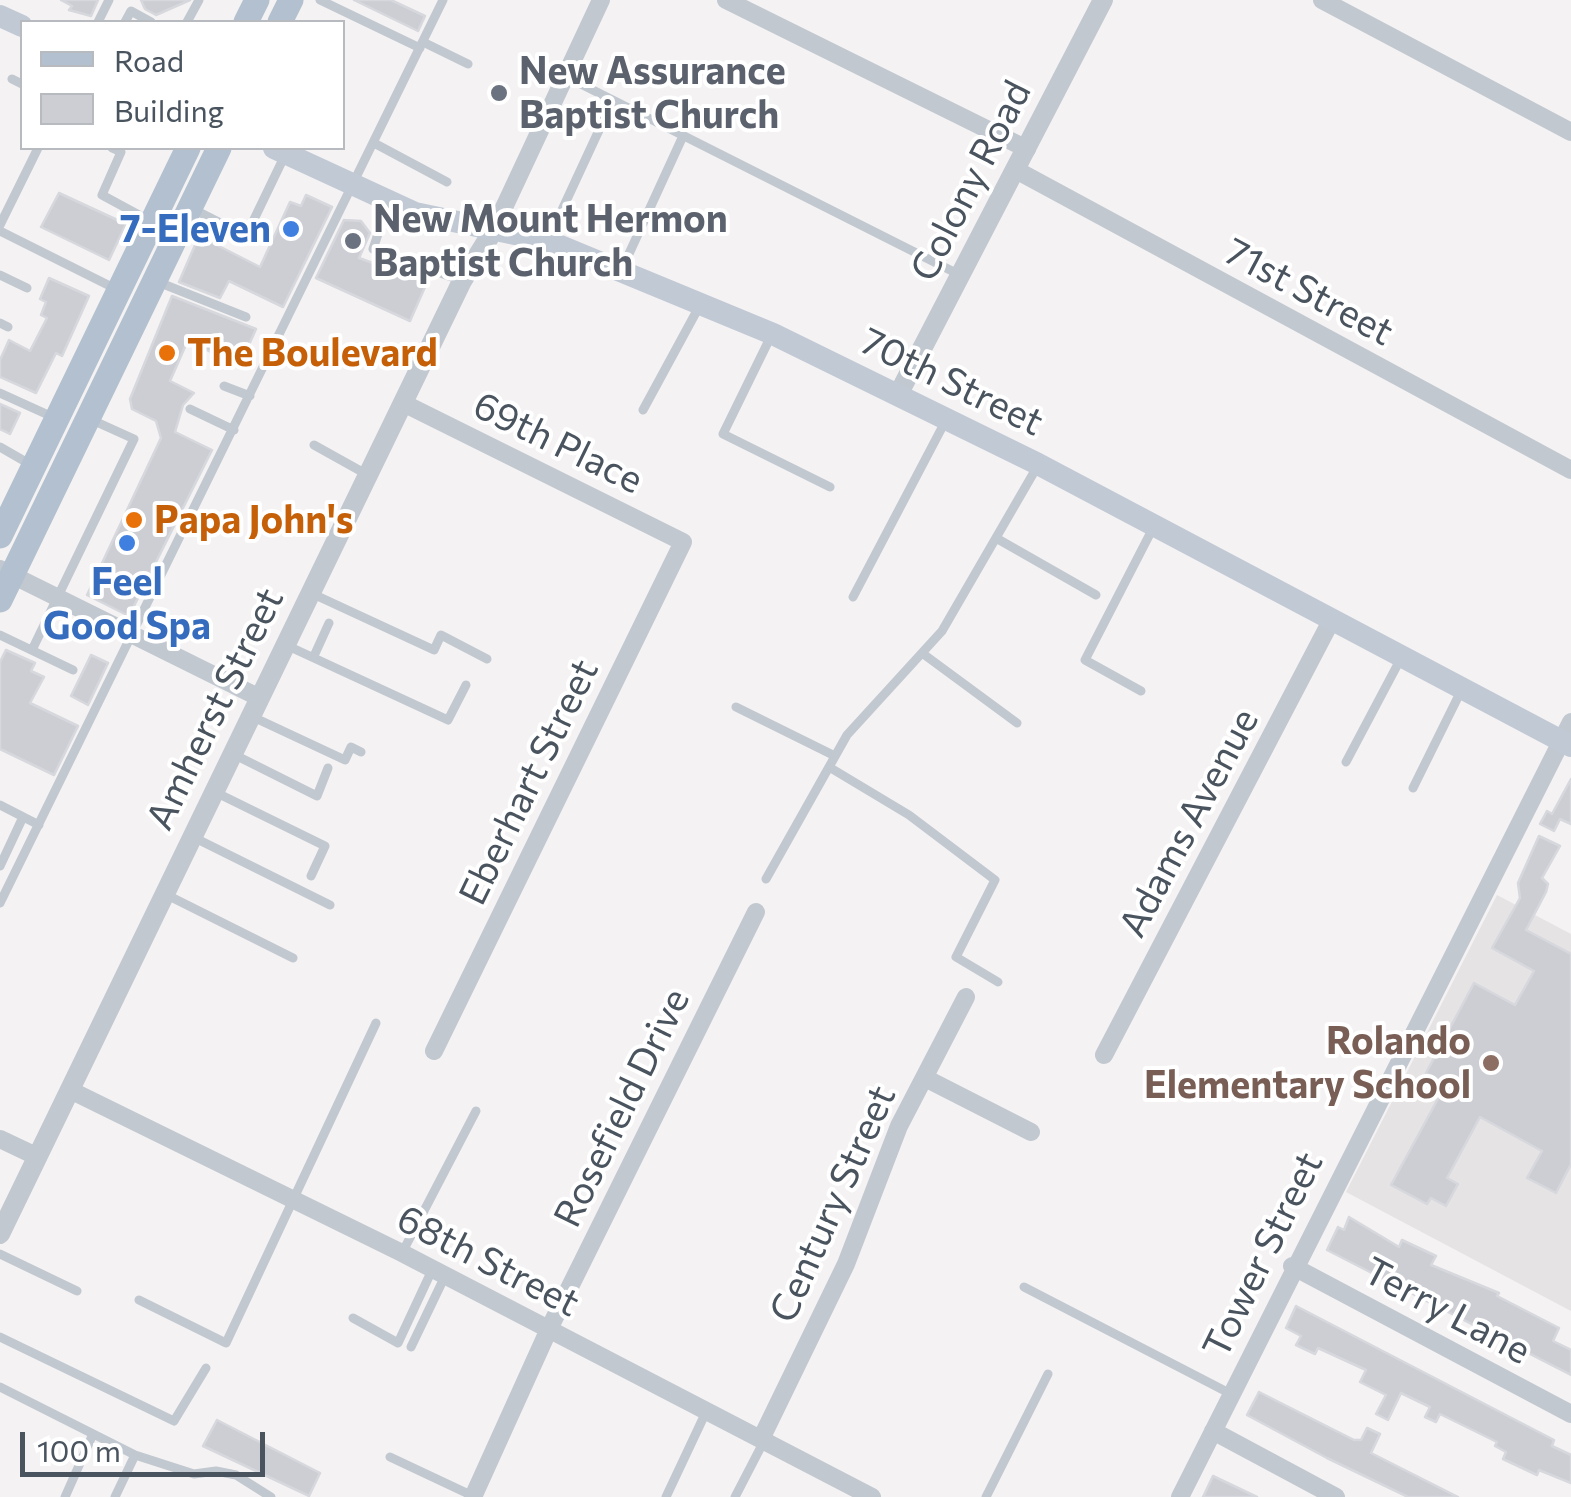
<!DOCTYPE html>
<style>
body{margin:0}
#map{position:relative;width:1571px;height:1497px;overflow:hidden;background:#f4f2f2;font-family:Commissioner,sans-serif}
canvas{display:block}
.legend{position:absolute;left:20px;top:20px;width:325px;height:130px;box-sizing:border-box;background:#fff;border:2px solid #b7bbbf;margin:0;padding:12px 18px;list-style:none;font-size:30px;color:#4a545f}
.legend li{display:flex;align-items:center;gap:20px;height:50px}
.legend b{width:50px;border:2px solid #b7bbbf}
.scale{position:absolute;left:20px;top:1432px;width:245px;height:45px;box-sizing:border-box;border:5px solid #4a545f;border-top:0;padding-left:12px;font-size:30px;line-height:35px;white-space:nowrap;color:#4a545f;-webkit-text-stroke:8px #fff;paint-order:stroke}
</style>
<div id="map">
<canvas width="1571" height="1497"></canvas>
<ul class="legend">
<li><b style="height:12px;background:#b3c0cf"></b>Road</li>
<li><b style="height:28px;background:#ccced4"></b>Building</li>
</ul>
<div class="scale">100 m</div>
</div>
<script>
const ctx = document.querySelector('canvas').getContext('2d');
ctx.lineJoin = 'round';
function fill(path, color) {
  ctx.fillStyle = color;
  ctx.fill(path, 'evenodd');
}
function toPath(rows) {
  const path = new Path2D();
  for (const r of rows) {
    path.moveTo(r[0], r[1]);
    for (let i = 2; i < r.length; i += 2) path.lineTo(r[i], r[i + 1]);
  }
  return path;
}
function stroke(path, color, width, dash) {
  ctx.strokeStyle = color;
  ctx.lineWidth = width;
  ctx.lineCap = dash ? 'butt' : 'round';
  ctx.setLineDash(dash || []);
  ctx.stroke(path);
}
function write(font, color, halo, rows, align = 'center') {
  ctx.font = font + ' Commissioner,sans-serif';
  ctx.lineWidth = 8;
  ctx.setLineDash([]);
  ctx.textBaseline = 'middle';
  ctx.strokeStyle = halo;
  ctx.fillStyle = color;
  for (const [text, x, y, turn = 0] of rows) {
    ctx.save();
    ctx.translate(x, y);
    ctx.rotate((+turn || 0) * Math.PI / 180);
    ctx.textAlign = isNaN(turn) ? turn : align;
    if (halo) ctx.strokeText(text, 0, 0);
    ctx.fillText(text, 0, 0);
    ctx.restore();
  }
}
fill(toPath([
 [1497,895,1571,934,1571,1311,1346,1192]
]), '#e5e3e4');
const building = toPath([
 [61,0,98,0,91,16,69,10,72,6,61,0],
 [141,0,190,0,156,15,145,9,141,0],
 [354,0,391,0,425,16,418,31,354,0],
 [59,193,126,224,109,260,41,227,59,193],
 [306,195,332,207,283,307,229,281,220,298,179,282,199,236,260,267,290,202,301,206,306,195],
 [344,220,361,221,370,233,359,258,417,279,425,287,410,321,316,278,344,220],
 [49,278,89,296,62,356,56,353,36,393,0,377,0,360,9,340,30,351,47,318,41,315,46,302,40,299,49,278],
 [172,296,256,329,239,367,188,340,170,381,194,393,183,405,175,432,212,450,129,616,87,595,161,438,156,421,132,409,130,399,172,296],
 [0,404,20,413,10,434,0,429,0,404],
 [6,650,35,663,31,671,44,677,30,703,78,726,54,775,0,749,0,662,6,650],
 [91,655,108,663,88,705,71,696,91,655],
 [1571,779,1571,824,1560,819,1554,831,1540,824,1547,811,1552,814,1571,779],
 [1539,836,1560,846,1542,878,1548,884,1546,892,1526,930,1571,954,1571,1164,1556,1193,1527,1178,1542,1151,1480,1117,1447,1178,1458,1184,1446,1206,1431,1198,1427,1204,1391,1185,1446,1084,1426,1073,1474,983,1515,1005,1534,971,1492,948,1520,898,1518,883,1539,836],
 [1349,1217,1399,1247,1402,1240,1436,1256,1431,1265,1499,1293,1497,1296,1559,1328,1553,1341,1571,1350,1571,1375,1327,1250,1338,1227,1344,1230,1349,1217],
 [1296,1306,1554,1440,1552,1446,1571,1455,1571,1483,1539,1470,1537,1475,1503,1459,1506,1452,1495,1446,1497,1442,1440,1414,1436,1422,1425,1417,1430,1407,1401,1393,1388,1420,1376,1414,1386,1395,1360,1382,1366,1370,1318,1348,1315,1354,1296,1345,1301,1336,1286,1328,1296,1306],
 [1259,1392,1354,1440,1361,1440,1367,1428,1380,1434,1371,1453,1458,1497,1408,1497,1327,1458,1247,1415,1259,1392],
 [217,1420,320,1473,309,1496,203,1446,217,1420],
 [1213,1476,1257,1497,1203,1497,1213,1476]
]);
fill(building, '#ccced4');
stroke(building, '#d6d8dd', 2.5);
stroke(toPath([
 [320,0,420,48],
 [98,22,109,0],
 [125,22,131,11,151,22],
 [187,22,199,0],
 [423,42,468,64],
 [567,77,962,276],
 [12,79,22,84],
 [374,143,447,182],
 [112,148,121,152,102,195,150,221],
 [388,204,373,249,460,280],
 [193,209,246,236,285,155],
 [0,225,38,148],
 [0,231,118,290],
 [549,238,613,100],
 [622,269,683,136],
 [0,275,27,288],
 [158,282,246,317],
 [0,323,8,327],
 [771,336,723,434,830,487],
 [224,386,250,396],
 [0,393,55,418],
 [190,409,234,430],
 [643,410,700,305],
 [314,445,366,474],
 [0,447,33,466],
 [996,538,1096,595],
 [313,594,434,650,441,635,487,659],
 [853,597,946,420],
 [0,635,73,670],
 [288,646,448,720,466,685],
 [32,650,134,439,92,420],
 [922,653,1017,723],
 [314,656,329,623],
 [1141,691,1085,660,1153,528],
 [736,707,835,756],
 [253,717,345,760,351,747,361,752],
 [235,755,317,796,328,768],
 [1346,762,1400,660],
 [829,767,909,815,995,880,956,957,998,982],
 [1413,788,1461,691],
 [217,793,325,846,311,876],
 [0,805,39,825],
 [195,838,330,905],
 [0,866,23,817],
 [766,879,847,735,942,631,1037,467],
 [167,895,293,958],
 [0,903,443,0],
 [402,1253,476,1111],
 [0,1254,77,1291],
 [1024,1287,1231,1394],
 [139,1300,226,1343,376,1023],
 [353,1318,398,1343,433,1268],
 [0,1337,174,1421,206,1368],
 [411,1347,446,1274],
 [0,1387,135,1455,194,1474,216,1471,236,1475,271,1497],
 [390,1457,473,1496],
 [65,1497,93,1434],
 [115,1497,135,1455],
 [666,1497,706,1412],
 [735,1497,764,1441],
 [986,1497,1048,1374]
]), '#c1c8d0', 9);
stroke(toPath([
 [726,0,1027,149],
 [1322,0,1571,132],
 [1016,170,1571,470],
 [493,231,601,0],
 [403,403,683,542,434,1051],
 [0,569,260,698],
 [1104,1055,1331,621],
 [925,1078,1031,1132],
 [70,1090,402,1253,872,1497],
 [0,1139,38,1157],
 [1292,1266,1571,1414],
 [1213,1431,1336,1497],
 [761,1439,846,1264,899,1126,966,997],
 [473,1497,549,1329,756,912],
 [1180,1497,1571,722]
]), '#c1c8d0', 18);
stroke(toPath([
 [899,393,1103,0],
 [0,1234,462,281,493,231]
]), '#c1c8d0', 20);
stroke(toPath([
 [0,16,22,26],
 [274,148,415,213,548,241,773,334,1038,464,1571,746]
]), '#c1c9d5', 22);
stroke(toPath([
 [246,22,257,0],
 [280,22,291,0],
 [0,536,188,148],
 [0,600,219,148]
]), '#b3c0cf', 25);
for (const [x, y, r, color] of [
 [499,93,10,"#6b7280"],
 [291,229,10,"#3f7fe0"],
 [353,241,10,"#6b7280"],
 [167,353,10,"#e8710a"],
 [134,520,10,"#e8710a"],
 [127,543,10,"#3f7fe0"],
 [1491,1063,10,"#8d6e63"]
]) {
  const dot = new Path2D();
  dot.arc(x, y, r, 0, 2 * Math.PI);
  ctx.fillStyle = color;
  ctx.fill(dot);
  stroke(dot, '#fff', 4);
}
write('bold 38px', '#5b616d', '#fff', [
 ["New Assurance",519,71],
 ["Baptist Church",519,115],
 ["New Mount Hermon",373,219],
 ["Baptist Church",373,263]
], 'left');
write('38px', '#4a545f', '#fff', [
 ["Colony Road",971,181,-63],
 ["71st Street",1309,292,28],
 ["70th Street",952,382,26],
 ["69th Place",558,443,26],
 ["Amherst Street",215,709,-64],
 ["Eberhart Street",529,782,-64],
 ["Adams Avenue",1189,823,-62],
 ["Rosefield Drive",622,1108,-64],
 ["Century Street",833,1204,-66],
 ["Tower Street",1263,1255,-64],
 ["68th Street",488,1261,27],
 ["Terry Lane",1447,1311,28]
]);
write('bold 38px', '#366cbe', '#fff', [
 ["7-Eleven",271,229],
 ["Feel",127,582,"center"],
 ["Good Spa",127,626,"center"]
], 'right');
write('bold 38px', '#c56008', '#fff', [
 ["The Boulevard",187,353],
 ["Papa John's",154,520]
], 'left');
write('bold 38px', '#785e54', '#fff', [
 ["Rolando",1471,1041],
 ["Elementary School",1471,1085]
], 'right');
</script>
